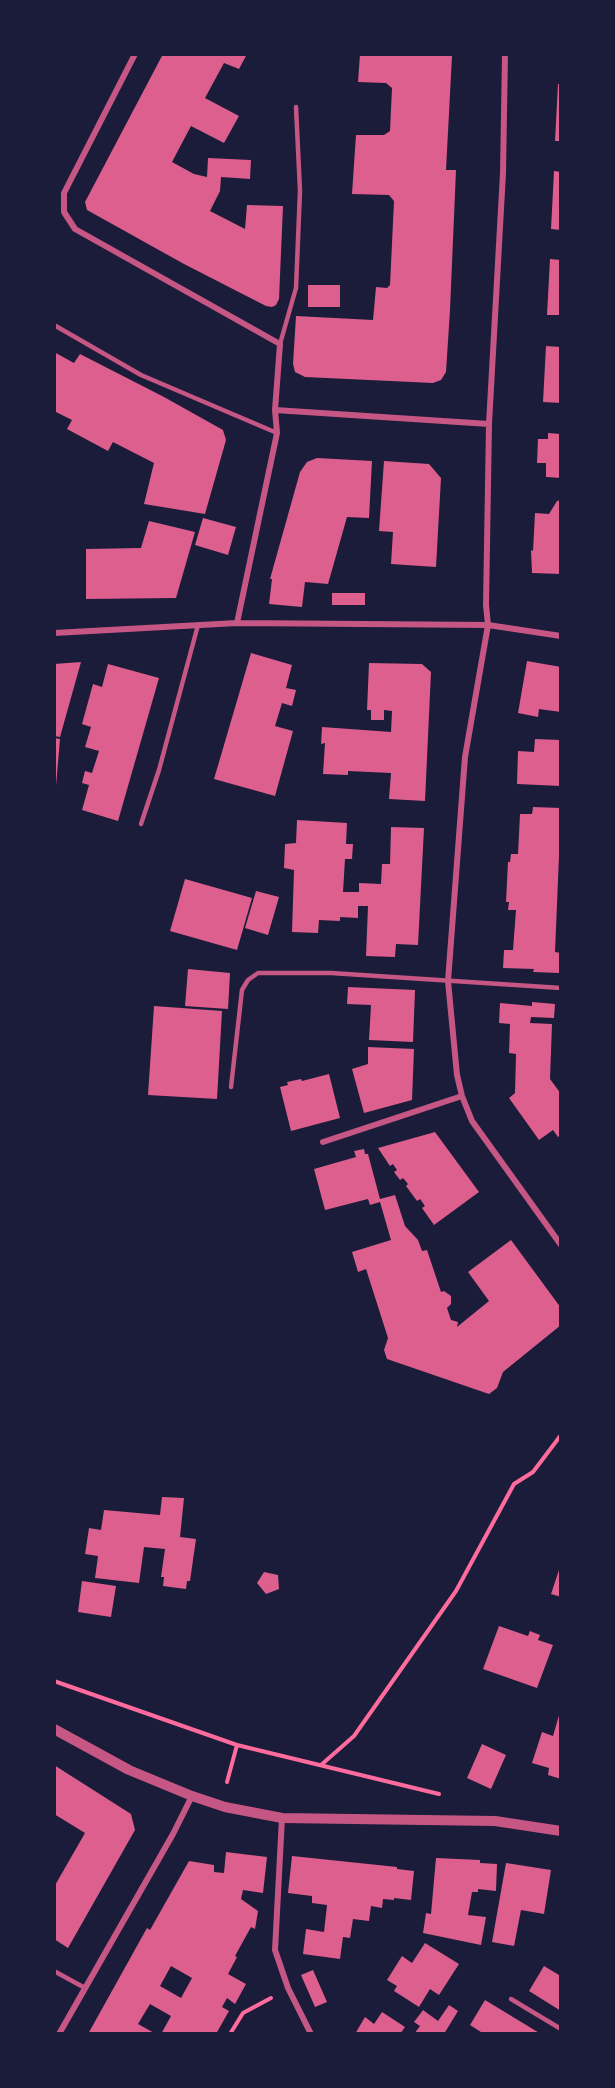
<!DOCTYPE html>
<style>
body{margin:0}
#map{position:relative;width:615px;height:2088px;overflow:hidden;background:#1b1b3a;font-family:"Roboto Condensed",sans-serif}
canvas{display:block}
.frame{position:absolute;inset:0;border:56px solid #1b1b3a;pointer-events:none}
</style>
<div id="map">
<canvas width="615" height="2088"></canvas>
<div class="frame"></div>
</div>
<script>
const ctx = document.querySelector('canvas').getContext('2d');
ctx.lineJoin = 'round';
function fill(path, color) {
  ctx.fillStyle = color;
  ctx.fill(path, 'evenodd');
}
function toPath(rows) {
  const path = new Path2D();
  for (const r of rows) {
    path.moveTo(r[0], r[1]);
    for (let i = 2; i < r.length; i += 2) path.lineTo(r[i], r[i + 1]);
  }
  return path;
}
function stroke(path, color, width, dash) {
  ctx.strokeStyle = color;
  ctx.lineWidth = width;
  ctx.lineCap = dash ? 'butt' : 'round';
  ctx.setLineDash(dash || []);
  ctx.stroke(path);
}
fill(toPath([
 [163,54,247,54,239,69,224,63,205,98,239,116,224,143,191,126,172,162,194,174,207,177,208,158,251,160,250,179,221,177,220,191,210,211,245,229,247,205,283,206,279,299,276,305,272,307,266,306,184,264,87,210,85,202],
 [360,54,452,56,446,170,456,170,450,310,446,372,441,380,433,383,305,377,295,372,293,364,296,316,373,320,376,287,387,288,390,285,394,201,389,195,352,194,356,135,384,135,390,131,392,88,386,83,358,82],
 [558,84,561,84,561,141,555,141],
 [554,171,561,172,561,230,551,229],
 [550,259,561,260,561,315,547,315],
 [308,285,340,285,340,307,308,307],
 [546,346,561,347,561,403,543,402],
 [54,352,74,363,80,354,164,397,223,430,226,440,205,514,144,504,154,463,113,442,108,451,67,429,72,420,54,411],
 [548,433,561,434,561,478,546,477,546,463,537,463,538,439,548,439],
 [317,458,372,461,369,518,347,517,328,584,305,582,302,607,269,604,272,579,270,579,300,472,307,462],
 [384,461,429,464,441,478,436,567,391,564,393,532,379,531],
 [561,500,561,574,532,573,531,550,533,551,535,513,549,514,557,501],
 [203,518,236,527,228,555,195,545],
 [149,521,195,532,176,598,86,599,86,549,141,548],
 [332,593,365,593,365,605,332,605],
 [251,653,292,665,286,688,296,690,292,706,282,703,275,726,293,731,275,796,214,779],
 [527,661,561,667,561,712,539,709,538,717,518,713],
 [81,662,60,737,54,736,54,664],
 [369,663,422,664,431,672,425,801,389,799,391,773,348,771,348,775,323,774,325,743,321,744,322,727,391,732,392,711,384,710,384,720,371,720,371,710,367,710],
 [108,664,159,678,118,821,82,810,89,785,82,783,85,771,92,773,99,751,85,747,91,727,82,724,93,684,102,687],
 [54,738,60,739,56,786,54,786],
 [535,739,561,740,561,786,517,784,518,751,534,752],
 [533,807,561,808,555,952,561,953,560,973,533,972,534,969,503,968,504,950,513,950,516,910,508,910,509,902,506,902,508,862,510,862,511,854,518,854,520,814,532,814],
 [297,820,347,823,346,844,353,844,352,859,345,859,343,892,359,892,359,883,381,884,382,864,390,864,391,827,424,828,418,945,396,944,395,957,366,956,368,906,358,906,358,918,340,917,340,921,319,920,318,933,292,932,294,870,284,868,285,844,296,843],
 [185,879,252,898,237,950,170,931],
 [256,891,279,897,268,935,245,928],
 [188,969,230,973,228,1009,185,1006],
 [348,987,415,990,413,1042,369,1040,371,1005,347,1004],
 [532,1002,555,1004,554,1018,531,1017,530,1023,552,1024,550,1079,561,1094,561,1135,558,1137,553,1130,539,1140,509,1098,515,1093,516,1054,509,1053,510,1024,499,1023,500,1003,532,1006],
 [154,1006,222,1011,217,1099,148,1095],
 [368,1047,414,1049,412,1100,364,1113,352,1069,368,1064],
 [329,1074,340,1118,291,1131,280,1087,288,1085,287,1082,301,1079,302,1081],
 [435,1132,479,1192,434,1225,422,1208,425,1206,420,1199,417,1201,406,1186,408,1184,403,1178,400,1180,394,1172,397,1170,393,1164,390,1166,378,1148],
 [364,1149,365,1154,368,1154,380,1199,395,1195,405,1226,418,1240,422,1251,427,1250,441,1292,444,1291,451,1296,451,1304,447,1308,451,1320,458,1322,457,1327,489,1301,468,1272,511,1240,561,1308,561,1325,503,1372,497,1388,489,1394,387,1359,384,1350,388,1338,366,1269,358,1272,352,1252,391,1240,380,1202,370,1205,368,1199,325,1210,314,1169,356,1157,354,1151],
 [162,1497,184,1498,180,1537,196,1539,190,1581,187,1581,186,1589,163,1586,164,1577,161,1577,165,1549,144,1547,139,1583,95,1578,98,1556,85,1554,89,1528,101,1530,104,1510,160,1515],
 [561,1564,561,1597,551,1594],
 [264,1572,278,1575,279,1589,266,1594,257,1583],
 [82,1581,116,1586,111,1617,78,1612],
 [499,1626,528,1636,530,1631,540,1635,538,1640,553,1645,537,1688,483,1669],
 [560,1712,561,1712,561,1779,548,1775,549,1768,532,1763,542,1732,553,1736],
 [482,1744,506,1755,491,1789,467,1778],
 [54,1765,131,1814,135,1830,68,1948,54,1939,54,1887,85,1833,54,1814],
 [226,1852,267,1857,263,1893,243,1890,241,1899,258,1911,255,1929,251,1927,235,1956,237,1957,228,1974,246,1984,235,2004,227,1998,222,2007,229,2011,216,2034,161,2034,171,2016,150,2004,138,2024,156,2034,88,2034,147,1928,150,1930,189,1861,214,1865,214,1872,224,1873],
 [171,1966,192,1978,181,1998,160,1986],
 [292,1856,397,1867,397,1869,414,1871,411,1900,394,1898,394,1900,383,1899,382,1908,371,1906,369,1921,353,1919,350,1938,343,1937,340,1959,303,1954,306,1929,324,1932,327,1905,312,1903,312,1896,288,1893],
 [436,1858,480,1860,480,1863,497,1864,496,1891,478,1889,478,1892,472,1892,468,1915,486,1917,481,1945,423,1933,426,1913,431,1914],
 [506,1863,551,1870,544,1914,521,1910,514,1946,492,1942],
 [425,1943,459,1964,439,1995,430,1989,419,2007,394,1991,397,1986,387,1980,402,1956,412,1963],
 [544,1966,559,1975,561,1971,561,2011,529,1991],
 [313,1970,327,2002,315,2007,301,1975],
 [485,2000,541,2034,484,2034,470,2025],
 [449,2005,458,2011,444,2034,414,2034,420,2026,414,2022,423,2010,438,2021],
 [382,2012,405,2027,400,2034,355,2034,365,2017,374,2024]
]), '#dd5f8e');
stroke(toPath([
 [54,1681,237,1745,439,1794],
 [321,1765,354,1736,456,1591,514,1484,533,1472,561,1435],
 [227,1782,237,1745],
 [230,2034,243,2013,271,1998]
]), '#ff6b9d', 4);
stroke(toPath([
 [54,325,141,375,277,433],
 [280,344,296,288,300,191,296,107],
 [141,824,159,770,198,625],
 [231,1087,242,990,248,980,258,973,331,973,561,988],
 [54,1971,85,1988],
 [511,1999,561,2029]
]), '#c65784', 4.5);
stroke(toPath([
 [135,54,64,193,64,212,75,229,280,344,275,410,277,433,237,623],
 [505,54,503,173,489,424,486,605,488,625,465,757,448,981,457,1075,462,1096,472,1121,561,1245],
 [275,410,489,424],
 [54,633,237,623,488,625,561,636],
 [323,1142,462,1096],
 [282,1818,275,1950,288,1988,311,2034],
 [59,2034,173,1834,192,1796]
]), '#c65784', 6);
stroke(toPath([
 [54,1729,129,1770,192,1796,225,1807,282,1818,495,1821,561,1831]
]), '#c65784', 10);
</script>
